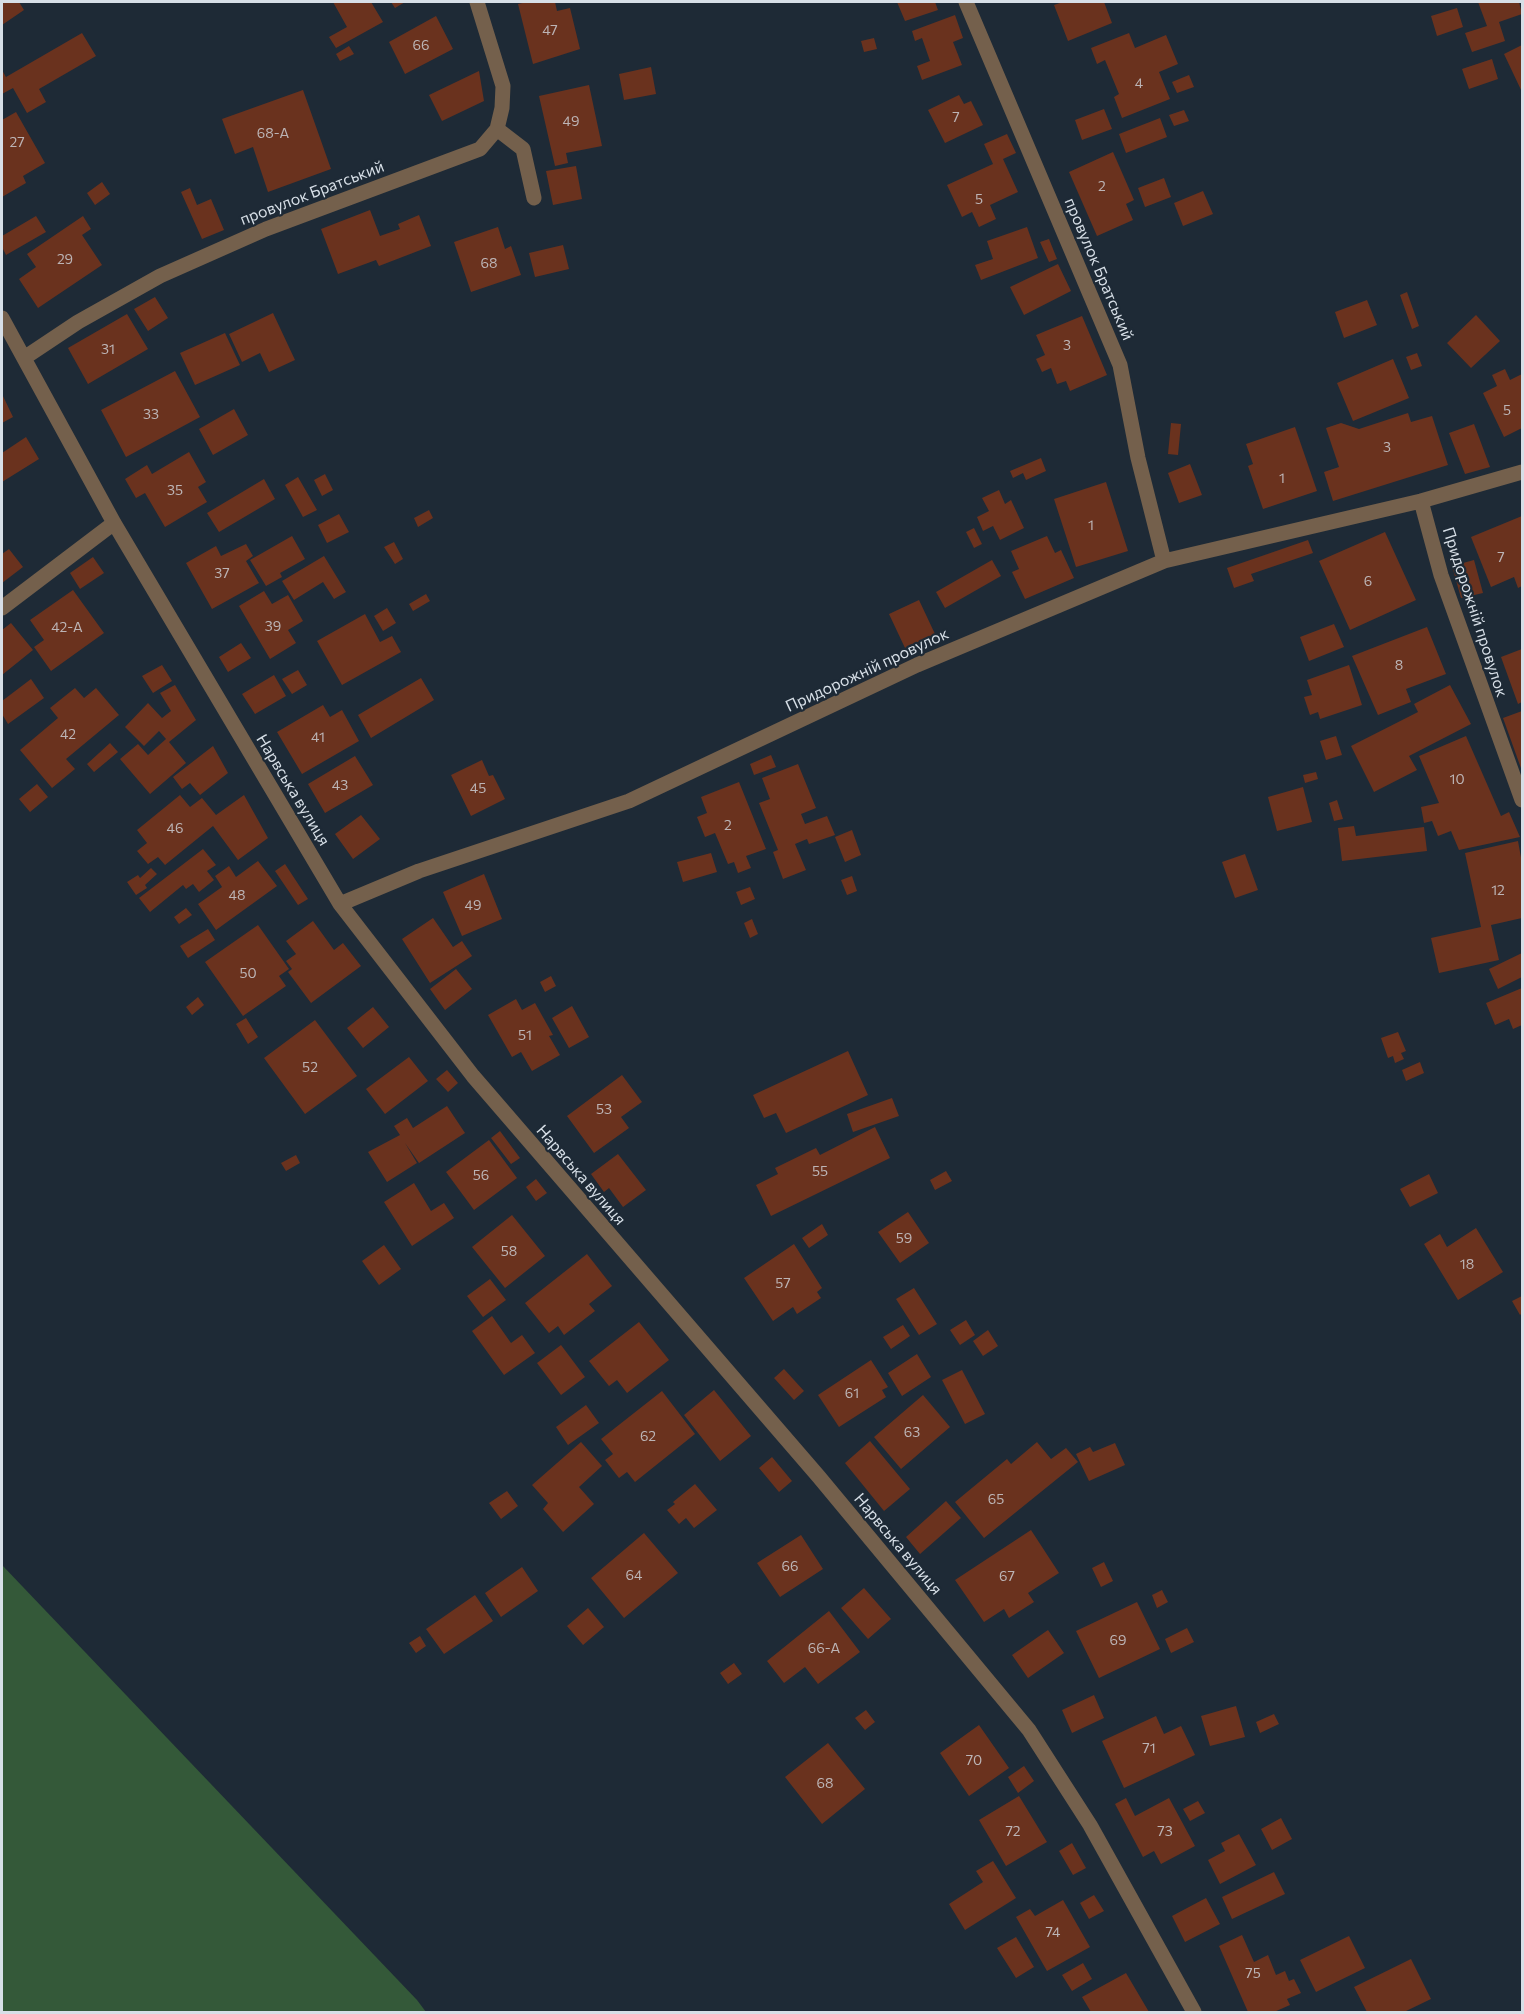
<!DOCTYPE html>
<meta charset="utf-8">
<style>
body{margin:0}
#map{position:relative;width:1524px;height:2014px;overflow:hidden;background:#1e2a36;font-family:Commissioner,sans-serif}
canvas{display:block}
.frame{position:absolute;inset:0;border:3px solid #d7dfe7;pointer-events:none}
</style>
<div id="map">
<canvas width="1524" height="2014"></canvas>
<div class="frame"></div>
</div>
<script>
const ctx = document.querySelector('canvas').getContext('2d');
ctx.lineJoin = 'round';
function fill(path, color) {
  ctx.fillStyle = color;
  ctx.fill(path, 'evenodd');
}
function toPath(rows) {
  const path = new Path2D();
  for (const r of rows) {
    path.moveTo(r[0], r[1]);
    for (let i = 2; i < r.length; i += 2) path.lineTo(r[i], r[i + 1]);
  }
  return path;
}
function stroke(path, color, width, dash) {
  ctx.strokeStyle = color;
  ctx.lineWidth = width;
  ctx.lineCap = dash ? 'butt' : 'round';
  ctx.setLineDash(dash || []);
  ctx.stroke(path);
}
function write(font, color, halo, rows, align = 'center') {
  ctx.font = font + ' Commissioner,sans-serif';
  ctx.lineWidth = 4.5;
  ctx.setLineDash([]);
  ctx.textBaseline = 'middle';
  ctx.strokeStyle = halo;
  ctx.fillStyle = color;
  for (const [text, x, y, turn = 0] of rows) {
    ctx.save();
    ctx.translate(x, y);
    ctx.rotate((+turn || 0) * Math.PI / 180);
    ctx.textAlign = isNaN(turn) ? turn : align;
    if (halo) ctx.strokeText(text, 0, 0);
    ctx.fillText(text, 0, 0);
    ctx.restore();
  }
}
fill(toPath([
 [2,1565,417,2000,426,2012,2,2012]
]), '#345939');
fill(toPath([
 [2,2,19,2,24,10,2,25],
 [333,2,371,2,383,22,336,48,329,37,347,27],
 [391,2,405,2,395,8],
 [527,2,555,2,557,11,570,8,580,49,533,64,518,4],
 [897,2,935,2,938,10,905,21],
 [1063,2,1104,2,1112,23,1068,41,1054,5],
 [1478,2,1519,2,1522,14,1499,22,1505,41,1472,52,1465,33,1487,26],
 [1457,8,1463,27,1437,36,1431,16],
 [955,15,963,38,953,42,962,65,922,80,917,66,930,61,922,38,915,41,912,31],
 [436,16,453,49,405,74,389,42],
 [82,33,96,56,39,89,46,102,27,113,13,88,2,94,2,70,11,86,6,77],
 [1129,33,1135,48,1166,35,1178,64,1159,72,1170,99,1122,118,1114,97,1119,94,1105,60,1097,64,1091,48],
 [874,38,877,49,864,52,861,41],
 [1522,45,1522,92,1504,54],
 [349,46,354,54,340,61,336,54],
 [1492,59,1498,79,1469,89,1462,69],
 [651,67,656,94,624,100,619,74],
 [479,71,484,101,442,121,429,95],
 [1189,75,1194,87,1177,93,1172,82],
 [589,85,602,146,566,153,568,163,555,166,539,96],
 [303,90,331,169,268,192,253,147,235,154,222,119],
 [959,95,964,104,971,101,983,125,945,143,928,110],
 [1104,109,1112,129,1082,140,1075,120],
 [1184,110,1189,121,1174,126,1169,115],
 [16,112,45,163,23,176,26,183,2,197,2,120],
 [1160,118,1167,137,1126,153,1119,134],
 [1007,134,1016,153,1003,159,1018,192,990,205,996,219,979,227,972,212,962,217,947,185,993,164,984,144],
 [1113,152,1134,200,1126,204,1133,220,1097,236,1069,172],
 [576,166,582,199,553,205,546,171],
 [1164,178,1171,197,1145,207,1138,188],
 [102,182,110,194,95,205,87,193],
 [190,188,197,205,211,199,224,230,202,239,181,192],
 [1203,191,1213,214,1183,226,1174,203],
 [370,210,380,236,400,229,398,224,419,215,431,246,379,266,376,260,338,274,321,229],
 [36,216,46,232,6,255,2,247,2,236],
 [83,216,91,229,82,235,102,265,38,308,19,279,36,267,27,254],
 [498,227,505,249,511,246,521,275,471,292,454,242],
 [1027,227,1038,258,981,280,975,265,993,259,987,241],
 [1049,239,1057,259,1049,262,1040,242],
 [563,245,569,269,535,277,529,253],
 [1058,264,1071,291,1024,315,1010,287],
 [1407,292,1419,326,1412,329,1400,295],
 [155,297,168,318,148,331,134,309],
 [1367,300,1377,325,1344,338,1335,312],
 [273,313,295,360,269,372,260,353,242,362,229,334],
 [127,314,148,349,88,384,68,348],
 [1476,315,1500,341,1471,368,1447,343],
 [1082,316,1107,375,1070,391,1066,381,1057,384,1051,368,1042,372,1036,359,1045,355,1036,335],
 [225,333,240,365,195,385,180,353],
 [1417,353,1422,366,1411,370,1406,357],
 [1393,359,1409,398,1353,421,1337,383],
 [1505,369,1510,380,1522,374,1522,428,1504,437,1483,393,1497,386,1492,375],
 [175,371,200,417,126,457,101,410],
 [2,394,13,417,2,423],
 [234,409,248,435,213,455,199,429],
 [1408,413,1411,422,1432,416,1448,465,1333,501,1324,472,1339,467,1326,428,1341,423,1359,429],
 [1171,423,1181,424,1178,455,1168,454],
 [1474,424,1490,467,1465,474,1449,433],
 [1295,427,1317,491,1263,509,1248,466,1253,464,1246,444],
 [26,437,39,459,2,482,2,453],
 [189,452,206,482,198,487,207,502,165,527,145,493,136,498,125,479,147,465,152,474],
 [1041,458,1046,471,1026,480,1023,473,1013,478,1010,471],
 [1190,464,1202,495,1179,503,1168,473],
 [325,474,333,490,322,496,314,480],
 [298,477,317,510,303,517,285,485],
 [264,479,275,499,219,532,207,513],
 [1106,482,1128,551,1076,567,1054,499],
 [999,490,1005,504,1011,500,1024,528,1000,540,993,526,983,531,977,517,989,511,982,498],
 [429,510,433,518,418,527,414,518],
 [339,514,349,532,327,543,318,525],
 [1522,516,1522,586,1518,588,1514,577,1491,587,1471,537],
 [974,528,982,544,974,548,966,532],
 [1385,532,1416,600,1350,630,1319,561],
 [292,536,305,559,280,573,282,577,266,586,250,560],
 [1047,536,1055,553,1061,550,1074,578,1025,599,1012,572,1019,569,1011,551],
 [1308,540,1313,553,1251,574,1254,581,1234,588,1227,568],
 [394,542,403,559,395,564,384,547],
 [246,544,253,556,246,561,259,583,212,609,186,563,216,546,221,556],
 [9,549,23,567,2,583,2,554],
 [324,556,346,592,334,599,323,582,294,600,282,581],
 [93,557,104,573,80,589,70,573],
 [992,560,1001,576,945,608,936,592],
 [1474,560,1483,593,1461,598,1452,566],
 [73,590,104,633,51,671,34,647,44,640,30,620],
 [264,591,272,604,288,595,303,621,288,630,296,643,270,659,239,606],
 [426,594,430,601,413,611,409,604],
 [919,600,935,634,905,648,889,614],
 [387,608,396,623,383,631,374,616],
 [365,614,380,642,392,636,401,652,342,685,317,641],
 [11,623,33,650,2,675,2,630],
 [1334,624,1344,647,1309,661,1300,637],
 [1427,627,1446,674,1406,689,1411,702,1378,715,1352,656],
 [241,643,251,658,228,672,219,657],
 [1522,649,1522,702,1518,704,1501,657],
 [162,665,172,681,153,693,142,676],
 [1349,665,1362,705,1320,719,1318,712,1310,715,1304,697,1312,695,1307,680],
 [298,670,307,685,292,694,282,679],
 [274,675,286,696,255,714,242,694],
 [421,678,434,700,371,738,358,715],
 [31,679,44,698,8,724,2,714,2,701],
 [175,685,196,720,169,742,186,763,150,794,120,759,138,744,148,755,166,739,159,731,144,746,125,727,148,703,162,718,171,711,160,693],
 [1450,685,1471,724,1409,756,1417,770,1374,792,1351,746,1418,712,1414,704],
 [75,688,84,698,96,688,119,715,66,759,75,769,52,788,20,750,58,718,50,708],
 [323,705,330,717,342,710,359,741,302,774,277,732],
 [1522,711,1522,771,1503,718],
 [1336,736,1342,755,1326,760,1320,741],
 [1466,736,1501,816,1509,812,1520,837,1459,850,1451,831,1438,836,1432,821,1424,823,1421,807,1439,803,1419,756],
 [110,743,118,752,94,772,87,764],
 [213,746,228,773,200,795,190,783,182,789,173,777],
 [771,755,776,767,754,775,750,764],
 [355,756,373,785,325,813,308,784],
 [482,760,489,776,493,775,505,799,471,816,451,775],
 [798,764,816,808,801,814,805,824,827,816,835,835,809,844,807,839,795,844,806,870,783,879,773,852,778,850,759,803,770,799,762,778],
 [1316,772,1318,779,1305,783,1303,775],
 [739,782,766,849,746,856,751,868,738,873,734,862,728,864,715,833,705,837,697,817,707,813,701,797],
 [37,784,48,797,30,812,19,799],
 [1303,787,1312,822,1277,831,1268,797],
 [180,795,190,807,202,798,216,815,244,795,268,838,238,860,213,826,165,865,158,857,148,864,137,851,147,843,137,830],
 [1337,800,1343,819,1334,821,1329,803],
 [361,815,380,839,353,859,335,834],
 [1354,826,1356,836,1424,827,1427,851,1342,861,1338,828],
 [852,830,861,855,845,862,835,837],
 [1518,841,1522,863,1522,918,1491,925,1499,960,1439,973,1431,938,1481,927,1465,853],
 [203,849,216,865,207,871,214,880,199,892,193,884,186,889,183,885,150,912,139,898],
 [711,853,717,872,683,882,677,862],
 [1245,854,1258,890,1235,898,1222,862],
 [258,861,277,886,216,930,198,904,222,887,215,876,229,866,236,877],
 [285,864,308,899,298,905,275,871],
 [151,868,157,874,145,885,147,888,136,895,127,882,138,875,140,878],
 [484,874,502,919,462,936,443,892],
 [852,876,857,891,847,895,841,880],
 [750,887,755,899,741,905,736,892],
 [186,908,192,915,179,924,174,917],
 [433,918,453,947,462,941,472,956,430,983,402,939],
 [752,919,758,934,750,938,744,923],
 [313,921,334,950,343,943,361,966,311,1003,288,972,292,969,286,961,296,954,286,941],
 [258,925,289,969,279,976,286,986,243,1016,205,962],
 [208,929,215,940,188,958,180,946],
 [1522,953,1522,977,1498,989,1489,969],
 [456,969,472,989,445,1010,430,989],
 [551,976,556,986,545,992,540,982],
 [1522,988,1522,1025,1513,1029,1509,1019,1495,1025,1486,1003],
 [198,997,204,1005,192,1015,186,1007],
 [516,999,522,1010,535,1003,553,1035,549,1036,560,1055,532,1071,521,1052,512,1057,488,1015],
 [572,1006,589,1037,569,1048,552,1018],
 [373,1007,389,1027,363,1048,347,1028],
 [246,1018,258,1037,248,1044,236,1024],
 [315,1020,357,1076,305,1114,264,1058],
 [1398,1032,1406,1051,1401,1053,1404,1059,1395,1063,1393,1056,1388,1058,1381,1038],
 [848,1051,868,1095,786,1133,776,1113,764,1118,753,1095],
 [409,1057,428,1081,385,1114,366,1089],
 [1420,1062,1424,1073,1406,1081,1402,1070],
 [447,1070,458,1083,448,1092,436,1079],
 [622,1075,642,1102,621,1117,629,1128,594,1153,567,1116],
 [892,1098,899,1116,853,1132,847,1114],
 [447,1106,465,1133,419,1163,405,1143,417,1163,387,1182,368,1152,400,1135,394,1126,407,1118,413,1128],
 [875,1127,890,1158,771,1216,756,1185,778,1174,775,1168,816,1148,820,1155],
 [500,1131,520,1158,511,1164,491,1138],
 [489,1140,517,1178,474,1210,446,1172],
 [618,1154,646,1190,623,1207,609,1188,604,1192,591,1174],
 [296,1155,300,1163,286,1171,281,1163],
 [946,1171,952,1181,935,1190,930,1180],
 [1429,1174,1438,1193,1410,1207,1400,1189],
 [536,1179,547,1193,536,1201,526,1187],
 [414,1183,431,1211,444,1203,454,1218,412,1246,384,1202],
 [908,1212,929,1243,900,1263,878,1232],
 [512,1215,545,1256,505,1288,472,1247],
 [822,1224,828,1235,809,1248,802,1238],
 [1476,1228,1503,1272,1458,1300,1424,1244,1440,1234,1447,1247],
 [794,1244,822,1288,817,1292,821,1298,797,1314,793,1307,773,1321,744,1278],
 [384,1245,401,1269,379,1285,362,1261],
 [587,1254,612,1286,589,1304,595,1311,564,1335,558,1326,549,1333,525,1303],
 [490,1279,506,1300,483,1317,467,1296],
 [914,1288,937,1324,919,1335,896,1299],
 [1522,1296,1522,1313,1520,1315,1512,1301],
 [492,1316,511,1343,522,1335,535,1353,504,1375,472,1331],
 [966,1320,975,1335,960,1345,950,1330],
 [639,1322,669,1360,627,1393,617,1380,609,1386,589,1361],
 [903,1325,910,1336,891,1349,883,1337],
 [988,1330,998,1346,983,1356,973,1341],
 [561,1345,585,1377,561,1395,537,1363],
 [917,1354,931,1377,902,1396,888,1373],
 [871,1360,888,1387,882,1390,886,1397,839,1427,818,1395],
 [784,1369,804,1391,794,1400,774,1378],
 [962,1370,985,1414,965,1424,942,1380],
 [714,1390,751,1436,720,1461,684,1415],
 [662,1391,695,1434,635,1482,627,1472,619,1478,605,1460,613,1454,601,1439],
 [923,1395,950,1427,901,1469,874,1437],
 [586,1405,599,1423,568,1445,556,1427],
 [870,1441,910,1489,884,1511,845,1463],
 [581,1442,602,1466,579,1487,594,1504,563,1532,543,1509,548,1503,532,1485],
 [1037,1442,1051,1459,1066,1448,1078,1462,984,1538,955,1502,1007,1459,1011,1464],
 [1115,1443,1125,1465,1089,1481,1076,1454,1090,1447,1093,1452],
 [772,1457,792,1481,779,1492,759,1468],
 [695,1484,717,1510,694,1528,686,1518,679,1524,667,1510,675,1504,673,1502],
 [507,1491,518,1506,501,1519,489,1503],
 [946,1501,961,1518,920,1554,906,1537],
 [1031,1530,1059,1573,1028,1593,1034,1602,1009,1618,1004,1609,984,1622,955,1580],
 [644,1533,678,1573,624,1618,591,1578],
 [801,1535,823,1569,780,1597,757,1563],
 [1104,1562,1113,1581,1101,1587,1092,1568],
 [522,1567,538,1591,501,1617,485,1593],
 [864,1588,891,1619,868,1639,841,1608],
 [1162,1590,1168,1602,1157,1608,1152,1595],
 [475,1595,493,1621,444,1654,426,1629],
 [1137,1602,1160,1649,1099,1678,1076,1631],
 [588,1608,604,1627,583,1645,567,1626],
 [829,1611,860,1652,818,1684,805,1667,784,1683,767,1661],
 [1187,1628,1194,1642,1171,1653,1165,1639],
 [1048,1630,1064,1653,1028,1678,1012,1655],
 [420,1636,426,1646,416,1653,409,1643],
 [734,1663,742,1674,728,1684,720,1673],
 [1094,1695,1104,1718,1072,1733,1062,1710],
 [1236,1706,1245,1737,1210,1746,1201,1716],
 [866,1710,875,1722,865,1730,855,1718],
 [1274,1714,1279,1724,1260,1733,1256,1722],
 [1156,1716,1164,1734,1181,1726,1195,1755,1124,1788,1102,1741],
 [979,1725,1009,1768,969,1796,940,1753],
 [828,1743,865,1789,822,1824,785,1777],
 [1024,1766,1034,1781,1018,1793,1008,1777],
 [1019,1796,1047,1842,1006,1866,979,1820],
 [1126,1798,1135,1816,1169,1798,1195,1846,1161,1864,1154,1851,1143,1857,1115,1804],
 [1198,1801,1205,1813,1190,1821,1183,1809],
 [1281,1818,1292,1839,1272,1850,1261,1829],
 [1239,1834,1256,1865,1220,1884,1208,1860,1225,1851,1221,1843],
 [1072,1843,1086,1868,1073,1875,1059,1851],
 [993,1861,1016,1898,965,1930,949,1904,983,1882,976,1871],
 [1274,1872,1285,1894,1232,1919,1222,1897],
 [1094,1895,1104,1911,1089,1919,1080,1903],
 [1206,1898,1220,1924,1185,1942,1172,1916],
 [1063,1900,1090,1947,1047,1971,1016,1917,1030,1909,1035,1916],
 [1242,1935,1254,1962,1268,1955,1276,1975,1285,1971,1289,1981,1294,1979,1301,1993,1287,1999,1290,2005,1274,2012,1248,2012,1219,1946],
 [1349,1936,1365,1968,1316,1992,1300,1960],
 [1016,1937,1034,1967,1016,1978,997,1948],
 [1411,1959,1431,1999,1404,2012,1367,2012,1354,1987],
 [1083,1963,1092,1979,1072,1991,1062,1975],
 [1126,1973,1149,2012,1091,2012,1082,1997]
]), '#6a321e');
stroke(toPath([
 [966,2,1120,365,1138,458,1164,561],
 [497,129,523,149,534,198],
 [2,318,114,523,340,904,473,1076,819,1477,1029,1730,1090,1825,1194,2012],
 [24,358,78,322,160,276,266,229,480,149,497,129,502,108,503,86,477,2],
 [1421,501,1441,575,1522,800],
 [2,608,114,523],
 [340,904,419,871,629,801,917,665,1164,561,1421,501,1522,472]
]), '#74604c', 15);
write('14px', '#bcb4b5', null, [
 ["47",550,30],
 ["66",421,45],
 ["4",1139,83],
 ["7",956,117],
 ["49",571,121],
 ["68-А",273,133],
 ["27",17,142],
 ["2",1102,186],
 ["5",979,199],
 ["29",65,259],
 ["68",489,263],
 ["3",1067,345],
 ["31",108,349],
 ["5",1507,410],
 ["33",151,414],
 ["3",1387,447],
 ["1",1282,478],
 ["35",175,490],
 ["1",1091,525],
 ["7",1501,557],
 ["37",222,573],
 ["6",1368,581],
 ["39",273,626],
 ["42-А",67,627],
 ["8",1399,665],
 ["42",68,734],
 ["41",318,737],
 ["10",1457,779],
 ["43",340,785],
 ["45",478,788],
 ["2",728,825],
 ["46",175,828],
 ["12",1498,890],
 ["48",237,895],
 ["49",473,905],
 ["50",248,973],
 ["51",525,1035],
 ["52",310,1067],
 ["53",604,1109],
 ["55",820,1171],
 ["56",481,1175],
 ["59",904,1238],
 ["58",509,1251],
 ["18",1467,1264],
 ["57",783,1283],
 ["61",852,1393],
 ["63",912,1432],
 ["62",648,1436],
 ["65",996,1499],
 ["66",790,1566],
 ["64",634,1575],
 ["67",1007,1576],
 ["69",1118,1640],
 ["66-А",824,1648],
 ["71",1149,1748],
 ["70",974,1760],
 ["68",825,1783],
 ["72",1013,1831],
 ["73",1165,1831],
 ["74",1053,1932],
 ["75",1253,1973]
]);
write('16px', '#d7dfe7', '#1e2a36', [
 ["провулок Братський",312,193,-21],
 ["провулок Братський",1099,269,67],
 ["Придорожній провулок",1475,612,72],
 ["Придорожній провулок",867,670,-25],
 ["Нарвська вулиця",293,790,59],
 ["Нарвська вулиця",581,1175,49],
 ["Нарвська вулиця",898,1544,50]
]);
</script>
